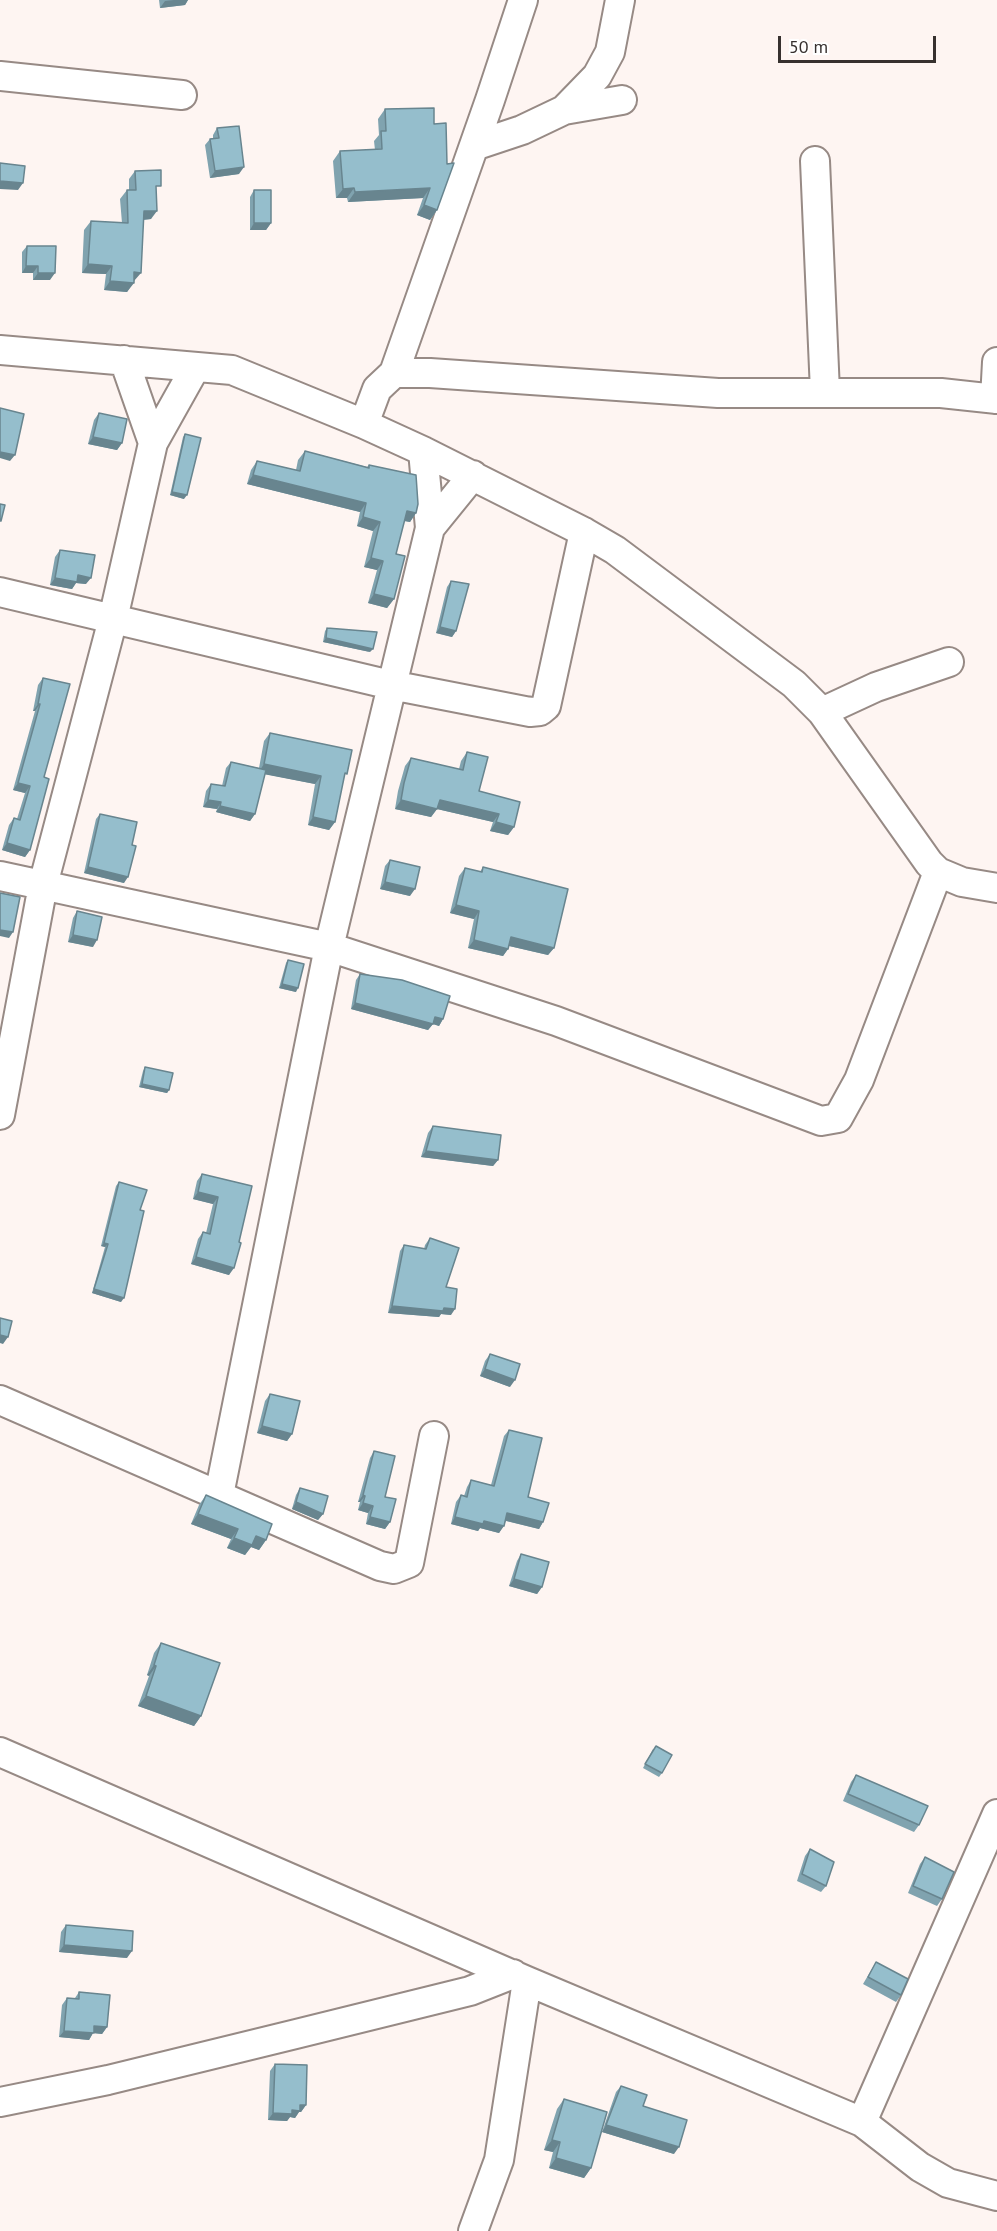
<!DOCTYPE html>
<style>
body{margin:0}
#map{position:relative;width:997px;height:2231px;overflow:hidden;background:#fef5f2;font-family:"PT Sans",sans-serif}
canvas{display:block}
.scale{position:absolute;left:778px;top:36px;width:158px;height:27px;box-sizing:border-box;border:3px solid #37312f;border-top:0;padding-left:8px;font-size:18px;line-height:21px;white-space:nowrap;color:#37312f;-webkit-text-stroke:4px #fff;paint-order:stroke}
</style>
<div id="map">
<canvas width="997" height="2231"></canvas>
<div class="scale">50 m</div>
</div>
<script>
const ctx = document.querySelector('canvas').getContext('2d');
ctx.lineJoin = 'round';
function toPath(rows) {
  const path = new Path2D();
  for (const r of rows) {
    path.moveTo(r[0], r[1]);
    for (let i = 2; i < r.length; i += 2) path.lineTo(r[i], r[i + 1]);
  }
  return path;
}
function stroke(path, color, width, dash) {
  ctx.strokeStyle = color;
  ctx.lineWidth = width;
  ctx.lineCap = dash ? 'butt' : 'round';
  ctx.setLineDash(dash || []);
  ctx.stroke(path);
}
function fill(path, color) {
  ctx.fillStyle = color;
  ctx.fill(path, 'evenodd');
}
const minor = toPath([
 [0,76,182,95],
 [564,110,597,76,610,52,620,0],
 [474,146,522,130,564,110,622,100],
 [815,161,825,392],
 [0,350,232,370,364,424,423,451,584,532,615,550,794,684,822,712,929,863,938,872,962,882,997,888],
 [124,360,153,443],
 [394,373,490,100,523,0],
 [995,399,997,362],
 [364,424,377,389,394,373,430,373,718,393,941,393,997,399],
 [430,528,473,475],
 [0,592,391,685,530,712,540,711,546,706,584,532],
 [822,712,876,687,949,662],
 [0,876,329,947,556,1021,821,1121,838,1118,859,1080,938,872],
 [0,1115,43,885,113,619,153,443,195,368],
 [0,1400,380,1566,394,1569,409,1563,434,1436],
 [219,1495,329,947,430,528,423,451],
 [0,1752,527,1981,862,2122,920,2167,948,2183,997,2196],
 [0,2102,108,2080,296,2034,470,1991,513,1974],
 [862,2122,997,1814],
 [473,2231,499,2160,527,1981]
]);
stroke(minor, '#978a85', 32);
stroke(minor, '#fff', 28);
fill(toPath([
 [159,0,188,0,185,5,160,8],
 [385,109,434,124,437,210,430,220,417,215,423,198,348,202,347,198,336,198,333,161,340,151,375,150,374,141,379,135,378,119],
 [217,128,239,174,210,178,205,145,210,139,213,138,213,135],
 [135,171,157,193,151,219,144,220,134,281,127,292,104,290,106,274,82,273,84,230,91,221,122,223,120,199,127,190,129,190,129,179],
 [254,190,271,223,266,230,250,230,250,197],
 [27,246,50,280,33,280,33,273,22,273,22,252],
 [99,413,122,443,117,450,88,444,94,420],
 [185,434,184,499,170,495,183,437],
 [305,451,367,467,369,465,416,513,410,522,404,521,396,554,394,599,387,608,368,603,377,570,364,567,373,531,357,526,360,512,247,484,251,470,257,461,296,470,298,460],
 [60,550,86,584,76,583,72,589,50,585,55,557],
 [451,581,456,631,452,637,436,633,447,587],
 [327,628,370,652,323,642,325,631],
 [43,678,44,777,30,850,25,857,2,850,9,825,14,818,17,819,25,793,13,790,35,711,33,711,38,685],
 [270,733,344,778,335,822,329,830,308,825,315,784,265,774,255,814,250,821,216,812,217,809,203,807,206,791,211,784,222,786,226,768,231,762,259,768,264,741],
 [467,752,479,791,514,827,508,835,490,831,493,822,437,809,431,817,395,809,398,791,405,766,411,758,459,769,461,761],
 [100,814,132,845,124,883,84,873,96,819],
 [390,860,410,896,380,889,385,866],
 [483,867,554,948,548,955,509,946,508,949,503,956,468,948,474,919,450,913,459,876,465,868,480,872],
 [77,911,93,947,68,942,73,918],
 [288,960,296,992,279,988,286,963],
 [360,974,443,1019,439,1026,433,1024,428,1030,351,1009,356,980],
 [145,1067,169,1090,167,1093,139,1087,143,1071],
 [433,1126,498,1160,493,1166,421,1157,428,1133],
 [202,1174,252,1186,229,1275,191,1264,198,1239,203,1232,206,1233,213,1204,193,1199,197,1181],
 [119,1182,140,1210,121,1302,92,1293,105,1247,101,1246,116,1186],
 [430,1238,446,1287,451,1315,441,1314,439,1317,388,1313,400,1251,404,1245,424,1249,425,1245],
 [490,1354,510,1387,480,1376,485,1361],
 [270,1394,292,1434,287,1441,257,1433,265,1401],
 [509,1430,528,1497,543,1522,539,1529,506,1521,499,1533,480,1528,478,1531,451,1524,456,1502,461,1495,464,1496,467,1487,471,1480,491,1485,504,1436],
 [374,1451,390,1522,385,1529,366,1524,368,1513,358,1510,360,1502,358,1502,370,1458],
 [300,1488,323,1514,318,1520,292,1509,296,1495],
 [206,1495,266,1540,259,1550,251,1547,245,1555,227,1548,231,1539,191,1524,199,1505],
 [521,1554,542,1587,537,1594,509,1586,517,1561],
 [161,1643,201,1716,194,1726,138,1706,149,1676,147,1675,154,1653],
 [653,1749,662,1773,659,1777,643,1768],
 [856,1775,919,1825,914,1832,843,1801,851,1782],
 [810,1849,826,1886,821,1892,797,1881,805,1856],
 [925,1857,942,1899,937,1906,908,1893,920,1864],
 [66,1925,127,1958,59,1952,61,1932],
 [876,1962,901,1995,896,2002,863,1984],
 [79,1992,107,2027,102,2034,93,2033,89,2040,59,2037,62,2005,67,1998,75,1998],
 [275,2064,306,2105,301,2112,299,2112,295,2118,290,2117,287,2121,268,2120,270,2071],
 [621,2086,643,2106,674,2154,602,2132,616,2092],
 [564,2099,591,2168,584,2178,549,2168,553,2152,544,2150,557,2109]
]), '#80a3af');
fill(toPath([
 [174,0,188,0,185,5,160,8,165,1],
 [244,167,239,174,210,178,215,171],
 [0,181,23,183,18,190,0,189],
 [354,188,347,198,336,198,343,189],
 [430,188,423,198,348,202,355,192],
 [424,205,437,210,430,220,417,215],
 [144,211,157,211,151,219,138,220],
 [254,223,271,223,266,230,250,230],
 [88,264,112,266,106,274,82,273],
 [26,266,38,266,33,273,22,273],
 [134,272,141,273,134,281,128,281],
 [38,273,55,273,50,280,33,280],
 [110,281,134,283,127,292,104,290],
 [93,437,122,443,117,450,88,444],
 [0,452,15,455,10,461,0,458],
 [253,475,366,503,360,512,247,484],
 [172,492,187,495,184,499,170,495],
 [407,511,416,513,410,522,400,520],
 [363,517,380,522,373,531,357,526],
 [371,558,383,561,377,570,364,567],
 [78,575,91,578,86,584,76,583,72,589,50,585,55,578],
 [374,594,394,599,387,608,368,603],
 [440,627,456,631,452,637,436,633],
 [326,638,373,649,370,652,323,642],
 [38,704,40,704,35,711,33,711],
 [264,764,321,776,315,784,258,773],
 [18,783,30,786,25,793,13,790],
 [208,800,221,802,217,809,203,807],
 [401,800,440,800,499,814,493,822,437,809,431,817,395,809],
 [220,806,255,814,250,821,216,812],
 [313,817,335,822,329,830,308,825],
 [496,822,514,827,508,835,490,831],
 [7,843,30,850,25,857,2,850],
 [88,867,128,877,124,883,84,873],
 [385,882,415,889,410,896,380,889],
 [456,905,479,911,474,919,450,913],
 [0,930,13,932,9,938,0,936],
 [73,935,97,940,93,947,68,942],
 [511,937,554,948,548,955,505,945],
 [474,940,508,949,503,956,468,948],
 [282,984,298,988,296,992,279,988],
 [355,1003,433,1024,428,1030,351,1009],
 [435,1017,443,1019,439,1026,430,1023],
 [142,1084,169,1090,167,1093,139,1087],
 [426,1151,498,1160,493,1166,421,1157],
 [198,1192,218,1197,213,1204,193,1199],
 [104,1243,108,1244,105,1247,101,1246],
 [196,1257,234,1268,229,1275,191,1264],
 [94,1289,124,1298,121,1302,92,1293],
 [392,1306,444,1308,455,1309,451,1315,441,1314,439,1317,388,1313],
 [0,1335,8,1337,3,1344,0,1343],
 [485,1369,515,1380,510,1387,480,1376],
 [262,1426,292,1434,287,1441,257,1433],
 [363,1495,365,1496,360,1502,358,1502],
 [296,1502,323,1514,318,1520,292,1509],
 [363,1503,373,1506,368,1513,358,1510],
 [507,1513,543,1522,539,1529,503,1520],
 [198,1514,238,1529,231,1539,191,1524],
 [370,1517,390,1522,385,1529,366,1524],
 [455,1517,484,1521,504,1526,499,1533,480,1528,478,1531,451,1524],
 [256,1536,266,1540,259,1550,251,1547,245,1555,227,1548,234,1538],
 [514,1579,542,1587,537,1594,509,1586],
 [154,1665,156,1666,149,1676,147,1675],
 [146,1696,201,1716,194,1726,138,1706],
 [64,1945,132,1951,127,1958,59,1952],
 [94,2026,107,2027,102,2034,93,2033,89,2040,59,2037,64,2031],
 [300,2105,306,2105,301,2112,299,2112,295,2118,290,2117,287,2121,268,2120,273,2113],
 [606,2125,679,2147,674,2154,602,2132],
 [552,2140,560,2142,553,2152,544,2150],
 [556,2158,591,2168,584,2178,549,2168]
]), '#68858f');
const building = toPath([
 [434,108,434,124,446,123,447,164,454,163,437,210,424,205,430,188,355,192,354,188,343,189,340,151,382,149,381,131,386,131,385,109,434,108],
 [239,126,244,167,215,171,210,139,219,138,217,128,239,126],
 [0,163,25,166,23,183,0,181,0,163],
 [161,170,161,186,156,186,157,211,144,211,141,273,134,272,134,283,110,281,112,266,88,264,91,221,128,223,127,190,136,190,135,171,161,170],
 [254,190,271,190,271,223,254,223,254,190],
 [27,246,56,246,55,273,38,273,38,266,26,266,27,246],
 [0,408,24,414,15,455,0,452,0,408],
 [99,413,127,419,122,443,93,437,99,413],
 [185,434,201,438,187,495,172,492,185,434],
 [305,451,369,468,369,465,416,475,418,504,416,513,407,511,396,554,405,556,394,599,374,594,383,561,371,558,380,522,363,517,366,503,253,475,257,461,300,471,305,451],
 [0,504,5,505,1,521,0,521,0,504],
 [60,550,95,555,91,578,78,575,77,582,55,578,60,550],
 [451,581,469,584,456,631,440,627,451,581],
 [327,628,377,632,373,649,326,638,327,628],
 [43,678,70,684,44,777,49,779,30,850,7,843,14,818,20,820,30,786,18,783,40,704,38,704,43,678],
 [270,733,352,750,347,774,345,773,335,822,313,817,321,776,264,764,270,733],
 [467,752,488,757,479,791,520,802,514,827,496,822,499,814,440,800,437,809,401,800,404,783,411,758,463,770,467,752],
 [231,762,266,770,255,814,220,806,221,802,208,800,211,784,225,786,231,762],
 [100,814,137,822,132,845,136,846,128,877,88,867,100,814],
 [390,860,420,867,415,889,385,882,390,860],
 [483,867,568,889,554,948,511,937,508,949,474,940,479,911,456,905,465,868,482,872,483,867],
 [0,893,20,897,13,932,0,930,0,893],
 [77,911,102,917,97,940,73,935,77,911],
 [288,960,304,964,298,988,282,984,288,960],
 [360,974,402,980,450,996,443,1019,435,1017,433,1024,355,1003,360,974],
 [145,1067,173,1073,169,1090,142,1084,145,1067],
 [433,1126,501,1135,498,1160,426,1151,433,1126],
 [202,1174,252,1186,239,1242,241,1243,234,1268,196,1257,203,1232,210,1234,218,1197,198,1192,202,1174],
 [119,1182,147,1190,140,1210,144,1211,124,1298,94,1289,108,1244,104,1243,119,1182],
 [430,1238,459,1248,446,1287,457,1289,455,1309,444,1308,443,1311,392,1306,404,1245,426,1249,430,1238],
 [0,1318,12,1321,8,1337,0,1335,0,1318],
 [490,1354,520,1364,515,1380,485,1369,490,1354],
 [270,1394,300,1401,292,1434,262,1426,270,1394],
 [509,1430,542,1438,528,1497,549,1503,543,1522,507,1513,504,1526,484,1521,483,1524,455,1517,461,1495,467,1497,471,1480,494,1486,509,1430],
 [374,1451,395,1456,385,1497,396,1499,390,1522,370,1517,373,1506,363,1503,365,1496,363,1495,374,1451],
 [300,1488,328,1496,323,1514,296,1502,300,1488],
 [206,1495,272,1524,266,1540,256,1536,252,1545,234,1538,238,1529,198,1514,206,1495],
 [521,1554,549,1562,542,1587,514,1579,521,1554],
 [161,1643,220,1663,201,1716,146,1696,156,1666,154,1665,161,1643],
 [656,1746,672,1755,662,1773,645,1764,656,1746],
 [856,1775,928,1806,919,1825,848,1794,856,1775],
 [810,1849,834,1862,826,1886,802,1874,810,1849],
 [925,1857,954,1872,942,1899,913,1886,925,1857],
 [66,1925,133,1931,132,1951,64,1945,66,1925],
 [876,1962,908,1979,901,1995,868,1977,876,1962],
 [79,1992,110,1995,107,2027,94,2026,94,2033,64,2031,67,1998,79,1999,79,1992],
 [275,2064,307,2065,306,2105,300,2105,300,2111,292,2110,292,2114,273,2113,275,2064],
 [621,2086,647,2095,643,2106,687,2120,679,2147,606,2125,621,2086],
 [564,2099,607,2112,591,2168,556,2158,560,2142,552,2140,564,2099]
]);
fill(building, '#95becc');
stroke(building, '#68858f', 1.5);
</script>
